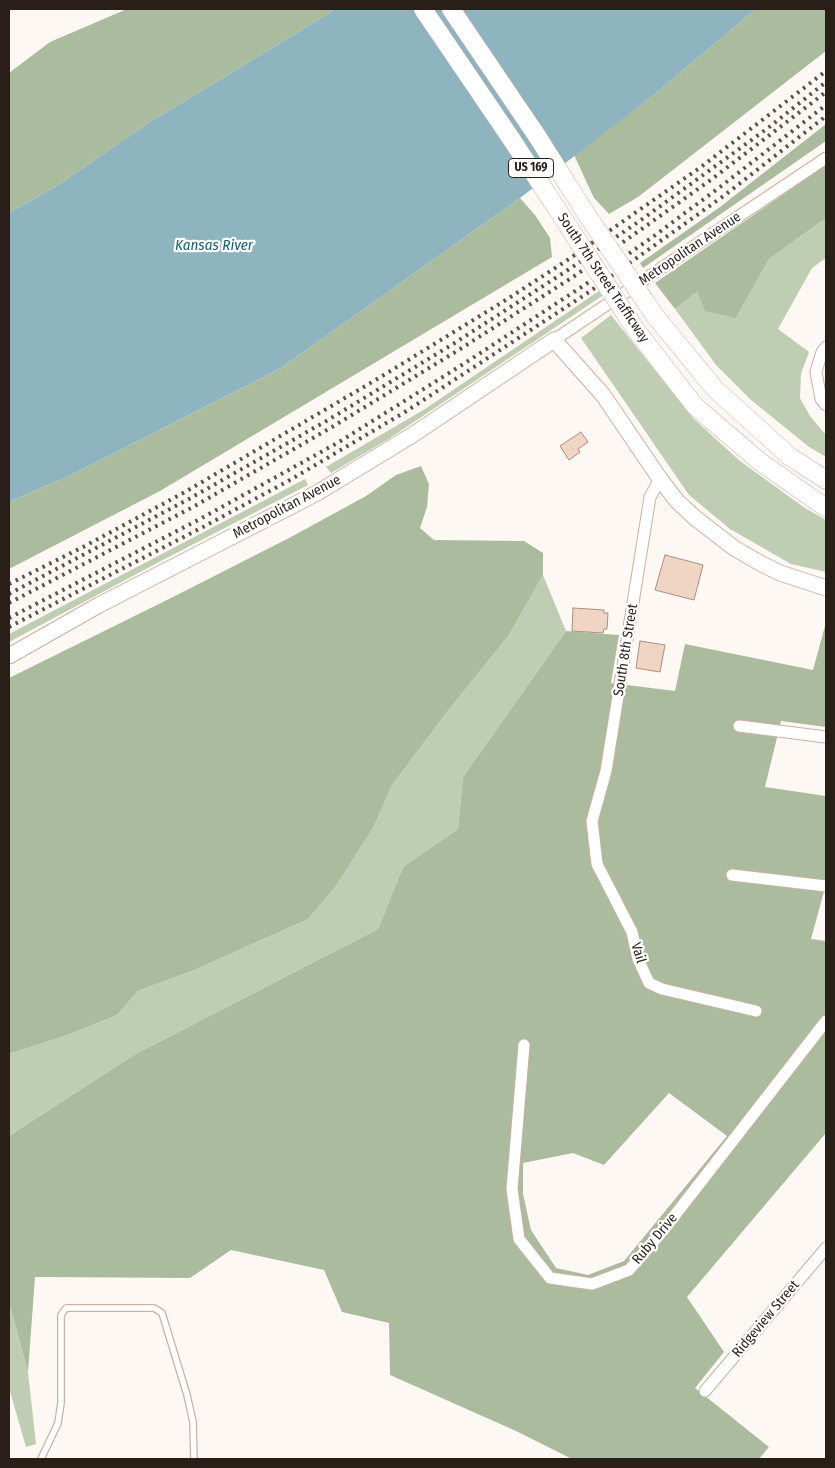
<!DOCTYPE html>
<style>
body{margin:0}
#map{position:relative;width:835px;height:1468px;overflow:hidden;background:#fef8f4;font-family:"Fira Sans Condensed",sans-serif}
canvas{display:block}
.frame{position:absolute;inset:0;border:10px solid #291f18;pointer-events:none}
</style>
<div id="map">
<canvas width="835" height="1468"></canvas>
<div class="frame"></div>
</div>
<script>
const ctx = document.querySelector('canvas').getContext('2d');
ctx.lineJoin = 'round';
function fill(path, color) {
  ctx.fillStyle = color;
  ctx.fill(path, 'evenodd');
}
function toPath(rows) {
  const path = new Path2D();
  for (const r of rows) {
    path.moveTo(r[0], r[1]);
    for (let i = 2; i < r.length; i += 2) path.lineTo(r[i], r[i + 1]);
  }
  return path;
}
function stroke(path, color, width, dash) {
  ctx.strokeStyle = color;
  ctx.lineWidth = width;
  ctx.lineCap = dash ? 'butt' : 'round';
  ctx.setLineDash(dash || []);
  ctx.stroke(path);
}
function write(font, color, halo, rows, align = 'center') {
  ctx.font = font + ' "Fira Sans Condensed",sans-serif';
  ctx.lineWidth = 4.5;
  ctx.setLineDash([]);
  ctx.textBaseline = 'middle';
  ctx.strokeStyle = halo;
  ctx.fillStyle = color;
  for (const [text, x, y, turn = 0] of rows) {
    ctx.save();
    ctx.translate(x, y);
    ctx.rotate((+turn || 0) * Math.PI / 180);
    ctx.textAlign = isNaN(turn) ? turn : align;
    if (halo) ctx.strokeText(text, 0, 0);
    ctx.fillText(text, 0, 0);
    ctx.restore();
  }
}
fill(toPath([
 [826,218,826,258,812,268,778,329,809,352,801,374,800,398,810,416,826,435,826,457,809,447,750,399,716,365,675,309,697,290,736,318,769,259],
 [599,291,602,296,390,438,331,473,326,467,425,409],
 [611,315,693,418,740,461,805,508,826,520,826,572,791,564,730,529,689,495,581,338],
 [305,479,308,485,159,562,9,642,9,634],
 [543,575,566,631,463,777,458,829,403,867,378,929,134,1055,9,1136,9,1054,73,1033,117,1015,138,991,199,968,308,919,336,886,373,828,392,785,447,712,509,635],
 [9,1302,28,1372,36,1444,26,1447,9,1388]
]), '#bfceb2');
fill(toPath([
 [127,9,336,9,150,122,58,185,9,213,9,73,50,42],
 [756,9,826,9,826,51,638,197,609,214,594,198,574,155,651,97],
 [826,124,826,141,643,268,640,263,720,207],
 [826,165,826,218,769,259,736,318,705,311,697,291,675,309,655,283],
 [520,198,535,215,550,238,552,257,160,491,9,569,9,502,69,476,281,368],
 [421,466,429,484,427,507,420,528,434,540,524,541,543,553,543,575,509,635,447,712,392,785,373,828,336,886,308,919,199,968,138,991,117,1015,73,1033,9,1054,9,678,171,598,291,537,366,496,396,475],
 [826,622,826,727,781,721,765,787,826,796,826,884,811,939,826,941,826,1133,687,1297,724,1352,695,1388,769,1447,759,1459,572,1459,516,1431,390,1375,389,1323,342,1312,324,1270,231,1250,190,1278,35,1277,28,1372,9,1302,9,1136,134,1055,378,929,403,867,458,829,463,777,566,631,619,635,611,683,675,691,685,644,813,670],
 [669,1093,727,1136,624,1261,588,1275,556,1268,531,1230,523,1194,523,1163,573,1153,604,1165]
]), '#abbb9e');
fill(toPath([
 [336,9,756,9,651,97,520,198,281,368,69,476,9,502,9,213,58,185,150,122]
]), '#8eb4c0');
const building = toPath([
 [581,432,588,442,578,449,580,452,569,460,560,446,581,432],
 [665,555,703,565,694,600,655,590,665,555],
 [573,608,604,610,604,613,608,613,607,629,604,629,603,633,572,631,573,608],
 [640,641,665,645,660,672,636,668,640,641]
]);
fill(building, '#f1d5c4');
stroke(building, '#a88e7e', 1);
const service = toPath([
 [41,1459,58,1423,61,1403,61,1315,66,1308,154,1308,162,1313,187,1395,193,1422,194,1459]
]);
const minor = toPath([
 [554,340,826,158],
 [826,347,822,352,816,372,821,399,826,405],
 [660,479,650,497,606,771,592,821,597,864,632,932,638,959,649,983,662,989,756,1011],
 [739,726,826,737],
 [732,875,826,886],
 [524,1045,512,1189,519,1239,550,1278,592,1284,629,1270,661,1233,826,1021],
 [705,1391,826,1248]
]);
const secondary = toPath([
 [9,656,99,605,317,493,414,434,554,340,603,395,660,479,677,501,694,517,734,548,760,563,780,573,826,588]
]);
const primary = toPath([
 [655,316,715,389,789,456,826,480],
 [636,330,695,406,759,461,826,508]
]);
stroke(service, '#ccb1a1', 8);
stroke(minor, '#ccb1a1', 13);
stroke(secondary, '#ccb1a1', 17);
stroke(primary, '#ccb1a1', 19);
stroke(service, '#fff', 5.5);
stroke(minor, '#fff', 11);
stroke(secondary, '#fff', 15);
stroke(primary, '#fff', 18);
stroke(toPath([
 [9,584,85,546,185,492,379,378,509,298,566,261,701,167,826,71],
 [9,594,189,499,328,420,453,344,571,268,641,220,768,128,826,82],
 [9,603,193,507,332,427,457,351,576,275,646,226,712,179,826,92],
 [9,618,200,519,285,472,339,442,465,363,583,286,654,236,720,187,826,105],
 [9,627,203,527,290,480,405,412,589,292,725,195,826,116]
]), '#5b524b', 4, [2.5, 5]);
const primaryBridge = toPath([
 [423,9,512,140,636,330],
 [451,9,537,136,587,215,655,316]
]);
stroke(primaryBridge, '#ccb1a1', 19, []);
stroke(primaryBridge, '#fff', 18);
for (const [x, y, w] of [
 [531,168,45]
]) {
  const box = new Path2D();
  box.roundRect(x - w / 2, y - 9.5, w, 19, 4);
  ctx.fillStyle = '#fff';
  ctx.fill(box);
  stroke(box, '#291f18', 1);
}
write('bold 12px', '#291f18', null, [
 ["US 169",531,168]
]);
write('14px', '#291f18', '#fff', [
 ["Metropolitan Avenue",690,249,-34],
 ["South 7th Street Trafficway",603,278,56],
 ["Metropolitan Avenue",287,507,-28],
 ["South 8th Street",626,650,-81],
 ["Vail",638,953,73],
 ["Ruby Drive",655,1239,-50],
 ["Ridgeview Street",766,1319,-50]
]);
write('italic 15px', '#166073', '#fff', [
 ["Kansas River",214,246]
]);
</script>
